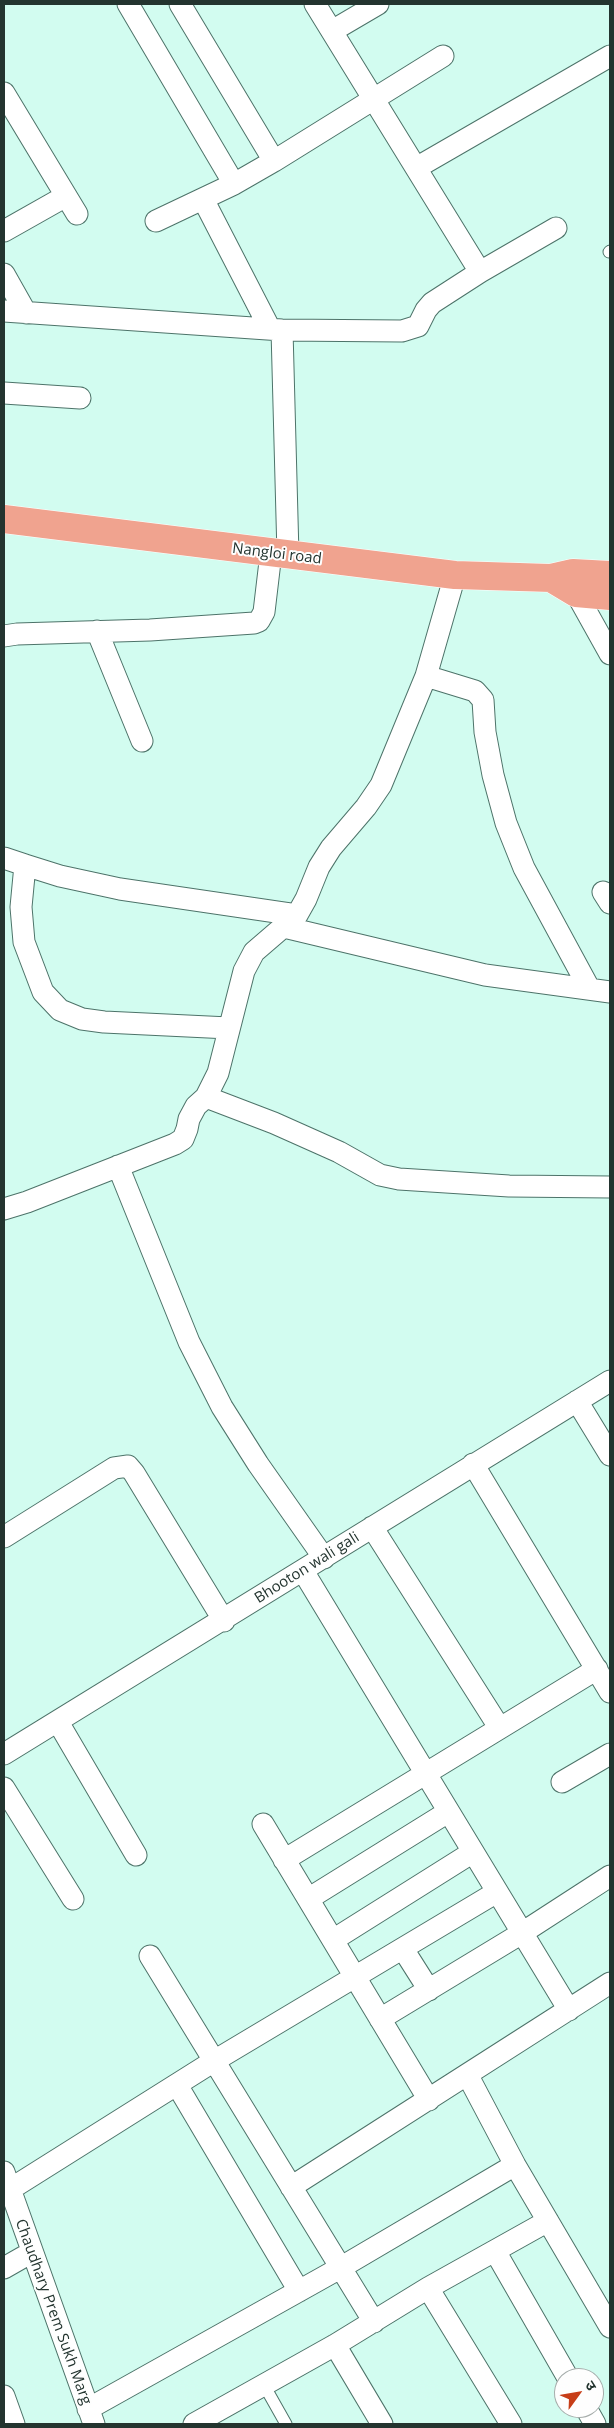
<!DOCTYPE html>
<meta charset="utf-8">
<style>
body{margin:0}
#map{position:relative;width:614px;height:2428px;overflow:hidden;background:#d2fcf0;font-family:"Open Sans","Noto Sans Devanagari",sans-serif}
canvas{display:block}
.frame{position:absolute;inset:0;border:5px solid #23342f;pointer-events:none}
.north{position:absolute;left:554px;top:2368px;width:50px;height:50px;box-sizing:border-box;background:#fefefe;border:1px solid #a6adab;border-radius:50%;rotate:58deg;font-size:14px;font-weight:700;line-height:20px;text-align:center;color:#23342f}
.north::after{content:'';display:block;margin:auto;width:18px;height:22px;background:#c73e18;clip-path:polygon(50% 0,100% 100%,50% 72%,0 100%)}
</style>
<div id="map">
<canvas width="614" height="2428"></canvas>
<div class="frame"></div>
<div class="north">उ</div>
</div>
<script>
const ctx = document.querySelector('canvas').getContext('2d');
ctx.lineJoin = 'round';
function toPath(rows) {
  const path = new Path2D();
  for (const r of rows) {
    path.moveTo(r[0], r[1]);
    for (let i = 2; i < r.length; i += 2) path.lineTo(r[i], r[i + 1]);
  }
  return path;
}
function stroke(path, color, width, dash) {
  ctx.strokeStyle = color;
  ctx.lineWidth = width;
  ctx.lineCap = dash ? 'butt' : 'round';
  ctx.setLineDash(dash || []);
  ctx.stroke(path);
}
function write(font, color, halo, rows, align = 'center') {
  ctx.font = font + ' "Open Sans",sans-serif';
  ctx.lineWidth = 4;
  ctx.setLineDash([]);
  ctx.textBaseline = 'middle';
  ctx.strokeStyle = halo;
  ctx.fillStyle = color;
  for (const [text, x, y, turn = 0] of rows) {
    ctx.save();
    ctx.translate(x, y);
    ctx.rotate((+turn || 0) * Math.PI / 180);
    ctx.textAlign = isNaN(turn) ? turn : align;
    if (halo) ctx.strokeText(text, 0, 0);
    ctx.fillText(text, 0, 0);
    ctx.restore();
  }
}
const lane = toPath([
 [609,252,610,251],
 [264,2385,286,2424]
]);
const street = toPath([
 [128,4,234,184],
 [315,4,480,272,556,228],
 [332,31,378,4],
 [4,93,77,214],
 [274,161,443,56],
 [416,168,610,56],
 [203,199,270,329],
 [156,221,234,184,274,161,180,4],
 [4,231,66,196],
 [4,274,26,313],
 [4,311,282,330,402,331,418,326,426,310,432,303,480,272],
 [282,330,288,555],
 [4,393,80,398],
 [574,580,576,593,610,654],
 [97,631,142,741],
 [4,636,17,634,150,630,254,623,259,621,264,612,271,553],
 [426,676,475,691,483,700,485,732,493,775,506,823,524,868,589,988],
 [4,858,25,865],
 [603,892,610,903],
 [284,927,485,975,610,992],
 [229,1028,104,1022,82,1019,60,1010,43,992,24,942,21,907,25,865,60,876,120,889,297,915],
 [206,1097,274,1123,339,1152,380,1175,399,1179,509,1186,610,1187],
 [118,1166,189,1342,222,1407,258,1464,324,1558],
 [4,1209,27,1202,175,1144,183,1139,187,1129,189,1119,196,1106,206,1097,218,1073,244,971,254,952,297,915,306,899,319,867,331,848,366,807,381,785,426,676,455,575],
 [577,1401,610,1455],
 [473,1464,610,1692],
 [372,1527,499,1727],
 [4,1537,114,1468,128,1466,134,1473,224,1621],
 [303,1571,569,2010],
 [58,1722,136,1855],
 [4,1754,610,1381],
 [562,1782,610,1754],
 [4,1788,73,1899],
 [263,1824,429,2100],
 [284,1860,597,1669],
 [308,1899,448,1812],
 [333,1940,473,1852],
 [403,1949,429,1990],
 [150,1956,374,2322],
 [380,2019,522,1933,610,1876],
 [468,2076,515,2165,610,2327],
 [177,2085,299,2291],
 [4,2172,94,2424],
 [291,2187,610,1983],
 [9,2190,214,2061,497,1892],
 [495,2251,568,2378],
 [4,2268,32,2252],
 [428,2288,511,2424],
 [335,2345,382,2424],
 [4,2396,14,2424],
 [586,2408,595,2424],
 [88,2409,340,2268,515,2165],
 [194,2424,335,2345,428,2288,548,2221]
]);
const primary = toPath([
 [4,519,455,575,551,578,573,573,610,575],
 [551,578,576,593,610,596]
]);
stroke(lane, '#4d7369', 13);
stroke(street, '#4d7369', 23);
stroke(primary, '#fff', 29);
stroke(lane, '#fff', 11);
stroke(street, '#fff', 21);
stroke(primary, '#f0a38f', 28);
write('15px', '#23342f', '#fefefe', [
 ["Nangloi road",277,554,7],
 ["Bhooton wali gali",307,1568,-32],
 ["Chaudhary Prem Sukh Marg",53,2312,70]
]);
</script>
